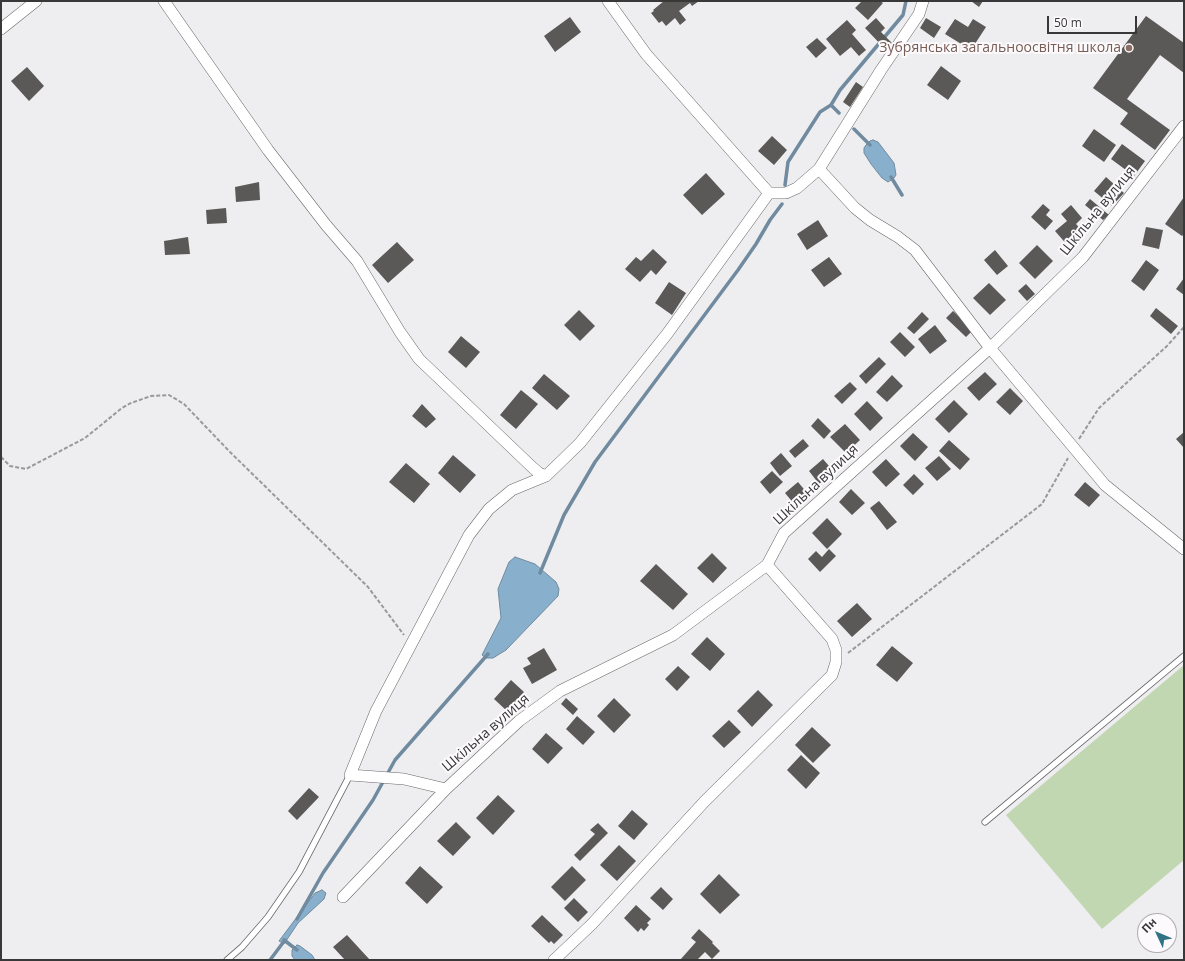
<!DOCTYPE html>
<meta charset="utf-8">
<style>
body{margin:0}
#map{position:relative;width:1185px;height:961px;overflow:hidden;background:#eeedef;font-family:"Open Sans",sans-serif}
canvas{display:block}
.frame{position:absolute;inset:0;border:2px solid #393839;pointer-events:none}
.north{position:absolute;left:1137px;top:913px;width:40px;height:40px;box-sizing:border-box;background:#fcfafd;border:1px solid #aeacaf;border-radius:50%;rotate:314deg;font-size:11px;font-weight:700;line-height:16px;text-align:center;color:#393839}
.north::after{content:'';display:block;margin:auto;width:14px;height:18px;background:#307384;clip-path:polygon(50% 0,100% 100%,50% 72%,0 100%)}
.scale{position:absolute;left:1047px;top:16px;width:90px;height:18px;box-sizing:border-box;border:2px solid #393839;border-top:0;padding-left:5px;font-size:12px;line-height:14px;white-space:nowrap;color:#393839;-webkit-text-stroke:3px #fcfafd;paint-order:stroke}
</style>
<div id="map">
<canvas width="1185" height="961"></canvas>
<div class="frame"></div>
<div class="north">Пн</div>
<div class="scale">50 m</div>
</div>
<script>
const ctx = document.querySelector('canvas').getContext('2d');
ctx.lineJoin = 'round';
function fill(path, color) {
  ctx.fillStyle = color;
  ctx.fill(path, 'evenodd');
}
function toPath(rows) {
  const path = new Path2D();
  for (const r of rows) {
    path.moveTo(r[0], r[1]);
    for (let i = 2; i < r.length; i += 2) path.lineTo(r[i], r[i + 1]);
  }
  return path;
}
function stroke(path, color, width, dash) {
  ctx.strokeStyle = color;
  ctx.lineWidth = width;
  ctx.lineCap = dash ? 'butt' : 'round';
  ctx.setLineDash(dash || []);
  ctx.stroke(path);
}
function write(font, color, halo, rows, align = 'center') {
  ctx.font = font + ' "Open Sans",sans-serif';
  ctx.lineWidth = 4;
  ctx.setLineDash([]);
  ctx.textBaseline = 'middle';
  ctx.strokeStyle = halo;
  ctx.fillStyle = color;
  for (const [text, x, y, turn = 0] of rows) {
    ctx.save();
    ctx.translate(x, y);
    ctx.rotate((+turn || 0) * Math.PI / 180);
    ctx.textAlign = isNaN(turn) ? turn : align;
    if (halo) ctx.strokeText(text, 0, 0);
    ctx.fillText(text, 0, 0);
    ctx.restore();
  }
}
fill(toPath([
 [1184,665,1184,860,1102,929,1006,815]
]), '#c1d7b1');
const water = toPath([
 [873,140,878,142,894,163,896,175,894,178,888,182,882,178,871,164,864,153,864,148,866,145,870,141,873,140],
 [515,557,535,564,556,582,559,589,558,596,506,650,493,658,486,658,482,655,501,618,498,589,509,562,515,557],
 [322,890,326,893,324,899,298,923,284,944,279,941,315,893,322,890],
 [297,945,300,946,312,955,315,960,295,960,292,956,292,950,297,945]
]);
fill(water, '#88afcb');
stroke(water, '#708b9f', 1);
stroke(toPath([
 [831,105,839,113],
 [854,129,870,145],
 [891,177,902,195],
 [785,185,788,162,820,112,831,105,840,90,903,15,906,1],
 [540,573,564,515,595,462,738,270,756,244,770,220,782,204],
 [297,919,323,873,373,800,395,760,488,654],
 [284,940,297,950],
 [270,960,285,940]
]), '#708b9f', 3.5);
fill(toPath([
 [664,1,699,1,692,6,690,3,679,11,686,20,680,25,675,18,666,26,662,21,659,23,651,13,654,11,653,10],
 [862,1,880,1,883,3,868,20,855,8],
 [971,1,983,1,979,7],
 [1146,16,1184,43,1184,73,1160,55,1127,99,1170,130,1155,150,1120,124,1128,113,1093,88],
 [570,17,581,32,555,52,544,36],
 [876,18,885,28,881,32,892,43,885,49,865,28],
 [926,18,941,27,934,38,920,28],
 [955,19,968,27,973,19,986,27,971,50,945,34],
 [847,20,856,30,852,34,866,50,859,56,851,47,840,56,826,39],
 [817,38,827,48,816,58,806,47],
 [941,66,961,81,948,100,927,85],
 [27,67,44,86,29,101,11,81],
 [856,82,863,87,850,107,843,102],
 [1094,129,1116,145,1104,162,1082,146],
 [772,136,787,150,774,165,758,151],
 [1122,144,1145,161,1134,176,1111,159],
 [706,173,725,194,702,215,683,195],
 [1106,177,1124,193,1112,206,1094,191],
 [259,182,260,200,236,202,235,187],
 [1184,197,1184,234,1182,236,1165,224],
 [1090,199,1109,215,1103,220,1085,205],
 [1043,204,1050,210,1046,215,1053,221,1045,230,1031,217],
 [1071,205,1082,218,1076,224,1085,234,1069,247,1055,231,1067,221,1061,214],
 [226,208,227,223,207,224,206,210],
 [818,220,828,236,807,250,797,234],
 [1146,227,1163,230,1159,249,1142,245],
 [188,237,190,254,165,255,164,241],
 [397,242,414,260,388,283,372,265],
 [1037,245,1053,261,1035,279,1019,263],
 [653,249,667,262,656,275,651,270,640,282,625,269,636,257,641,261],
 [995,250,1008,266,997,275,984,260],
 [829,257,842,274,824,287,811,270],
 [1146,260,1159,270,1144,291,1131,281],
 [1184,278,1184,295,1176,289],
 [669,282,686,293,672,315,655,303],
 [989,283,1006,300,990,315,973,298],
 [1026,284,1035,294,1027,301,1018,291],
 [1156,308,1178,326,1171,334,1150,316],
 [579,310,595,326,580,341,564,325],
 [953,311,973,330,966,337,946,318],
 [922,312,929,319,914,334,907,328],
 [935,325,947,341,930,354,918,339],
 [900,332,915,347,905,357,890,342],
 [461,336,480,352,466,368,448,352],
 [879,357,886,364,866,384,859,376],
 [985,372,997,384,979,401,967,388],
 [544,374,570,396,557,410,532,388],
 [892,375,903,386,887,402,876,392],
 [850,382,857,389,842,404,834,396],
 [1010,388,1023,401,1010,415,996,402],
 [521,390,538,404,516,429,500,415],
 [954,400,968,414,949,433,935,419],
 [867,401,883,418,870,431,854,414],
 [422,404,436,419,426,428,412,416],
 [818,418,831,431,824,439,811,426],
 [845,424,860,440,846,453,830,437],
 [1184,432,1184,448,1176,439],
 [913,433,928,447,915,461,900,446],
 [803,439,809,446,795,458,789,451],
 [949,440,970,459,960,470,939,451],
 [781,453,792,466,780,476,770,463],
 [453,455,476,475,460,493,438,473],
 [939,456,951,469,937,481,925,468],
 [823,459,834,472,819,484,809,471],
 [886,459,900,474,886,487,872,472],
 [406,463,430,484,414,503,389,482],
 [772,471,783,482,770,494,760,482],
 [914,474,924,484,913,495,903,485],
 [798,482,808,494,795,505,785,493],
 [1085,482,1100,495,1089,507,1074,495],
 [851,489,865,503,852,515,839,502],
 [879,501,897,522,887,530,870,508],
 [827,518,842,534,827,549,812,533],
 [829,549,836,556,820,572,808,559,816,551,822,557],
 [712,553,727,568,713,583,697,568],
 [656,564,688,594,673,610,640,581],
 [857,603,872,619,852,637,837,621],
 [707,637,725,654,710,671,691,654],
 [892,646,913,663,897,682,876,665],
 [544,648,557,670,532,684,523,668,531,664,527,658],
 [678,666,690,677,677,691,665,679],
 [511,680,524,692,507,711,494,699],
 [758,690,773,705,752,727,737,711],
 [566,698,578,709,573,715,561,704],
 [614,698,631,715,614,733,597,716],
 [577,716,595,732,583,745,566,729],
 [729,720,741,732,724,748,712,736],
 [812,727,831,745,813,763,795,745],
 [546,733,563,748,548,764,532,749],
 [801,755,820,773,806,789,787,770],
 [309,788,319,797,297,820,288,811],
 [498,795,515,811,493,835,476,818],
 [632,810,648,824,634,840,618,826],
 [456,822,471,837,453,856,437,841],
 [598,823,608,833,580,861,574,855,595,834,590,830],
 [619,845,636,861,617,881,600,865],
 [420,866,443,887,427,904,405,883],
 [572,866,586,880,565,901,551,887],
 [719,874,740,895,720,914,700,894],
 [661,887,673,899,663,910,650,898],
 [574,898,588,912,578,922,564,908],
 [636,905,651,919,647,923,649,925,644,931,641,928,638,932,624,918],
 [542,915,563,935,554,944,551,941,549,943,531,926],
 [699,929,713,942,712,943,720,951,712,959,705,952,697,960,680,960,696,942,691,938],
 [347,935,370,960,345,960,333,947]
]), '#5a5957');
const service = toPath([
 [985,822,1184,656],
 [227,960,242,947,268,917,299,872,350,775]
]);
const minor = toPath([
 [164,1,268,150,326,225,357,261,400,332,419,359,532,467,539,473,546,476],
 [608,1,646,54,769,193],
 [1,29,36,1],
 [819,169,855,208,870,220,898,237,915,250,990,348,1105,485,1184,549],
 [446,789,404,779,350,775,376,711,469,535,489,509,512,490,546,476,580,443,667,334,769,193,786,193,797,188,819,169,881,70,919,14,923,1],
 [343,897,446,789,519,721,560,691,673,635,767,565,784,533,990,348,1083,257,1184,126],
 [554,960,592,924,704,802,832,675,836,662,836,650,832,639,767,565]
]);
stroke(service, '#6a686a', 7);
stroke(minor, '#6a686a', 12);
stroke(toPath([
 [1079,439,1099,408,1167,346,1184,327],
 [1,457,10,466,26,469,85,438,122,408,131,403,151,396,169,395,184,404,230,452,368,587,404,635],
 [848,653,1042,504,1068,458]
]), '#9a999a', 2, [4, 2]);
stroke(service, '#fff', 5.5);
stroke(minor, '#fff', 11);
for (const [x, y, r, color] of [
 [1129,48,4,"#8d6e63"]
]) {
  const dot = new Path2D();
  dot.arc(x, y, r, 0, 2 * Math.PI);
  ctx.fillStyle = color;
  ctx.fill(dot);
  stroke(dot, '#fcfafd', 1.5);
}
write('14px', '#785e54', '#fcfafd', [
 ["Зубрянська загальноосвітня школа",1121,48]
], 'right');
write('14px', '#393839', '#fcfafd', [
 ["Шкільна вулиця",1098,211,-51],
 ["Шкільна вулиця",816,485,-43],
 ["Шкільна вулиця",486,733,-41]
]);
</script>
